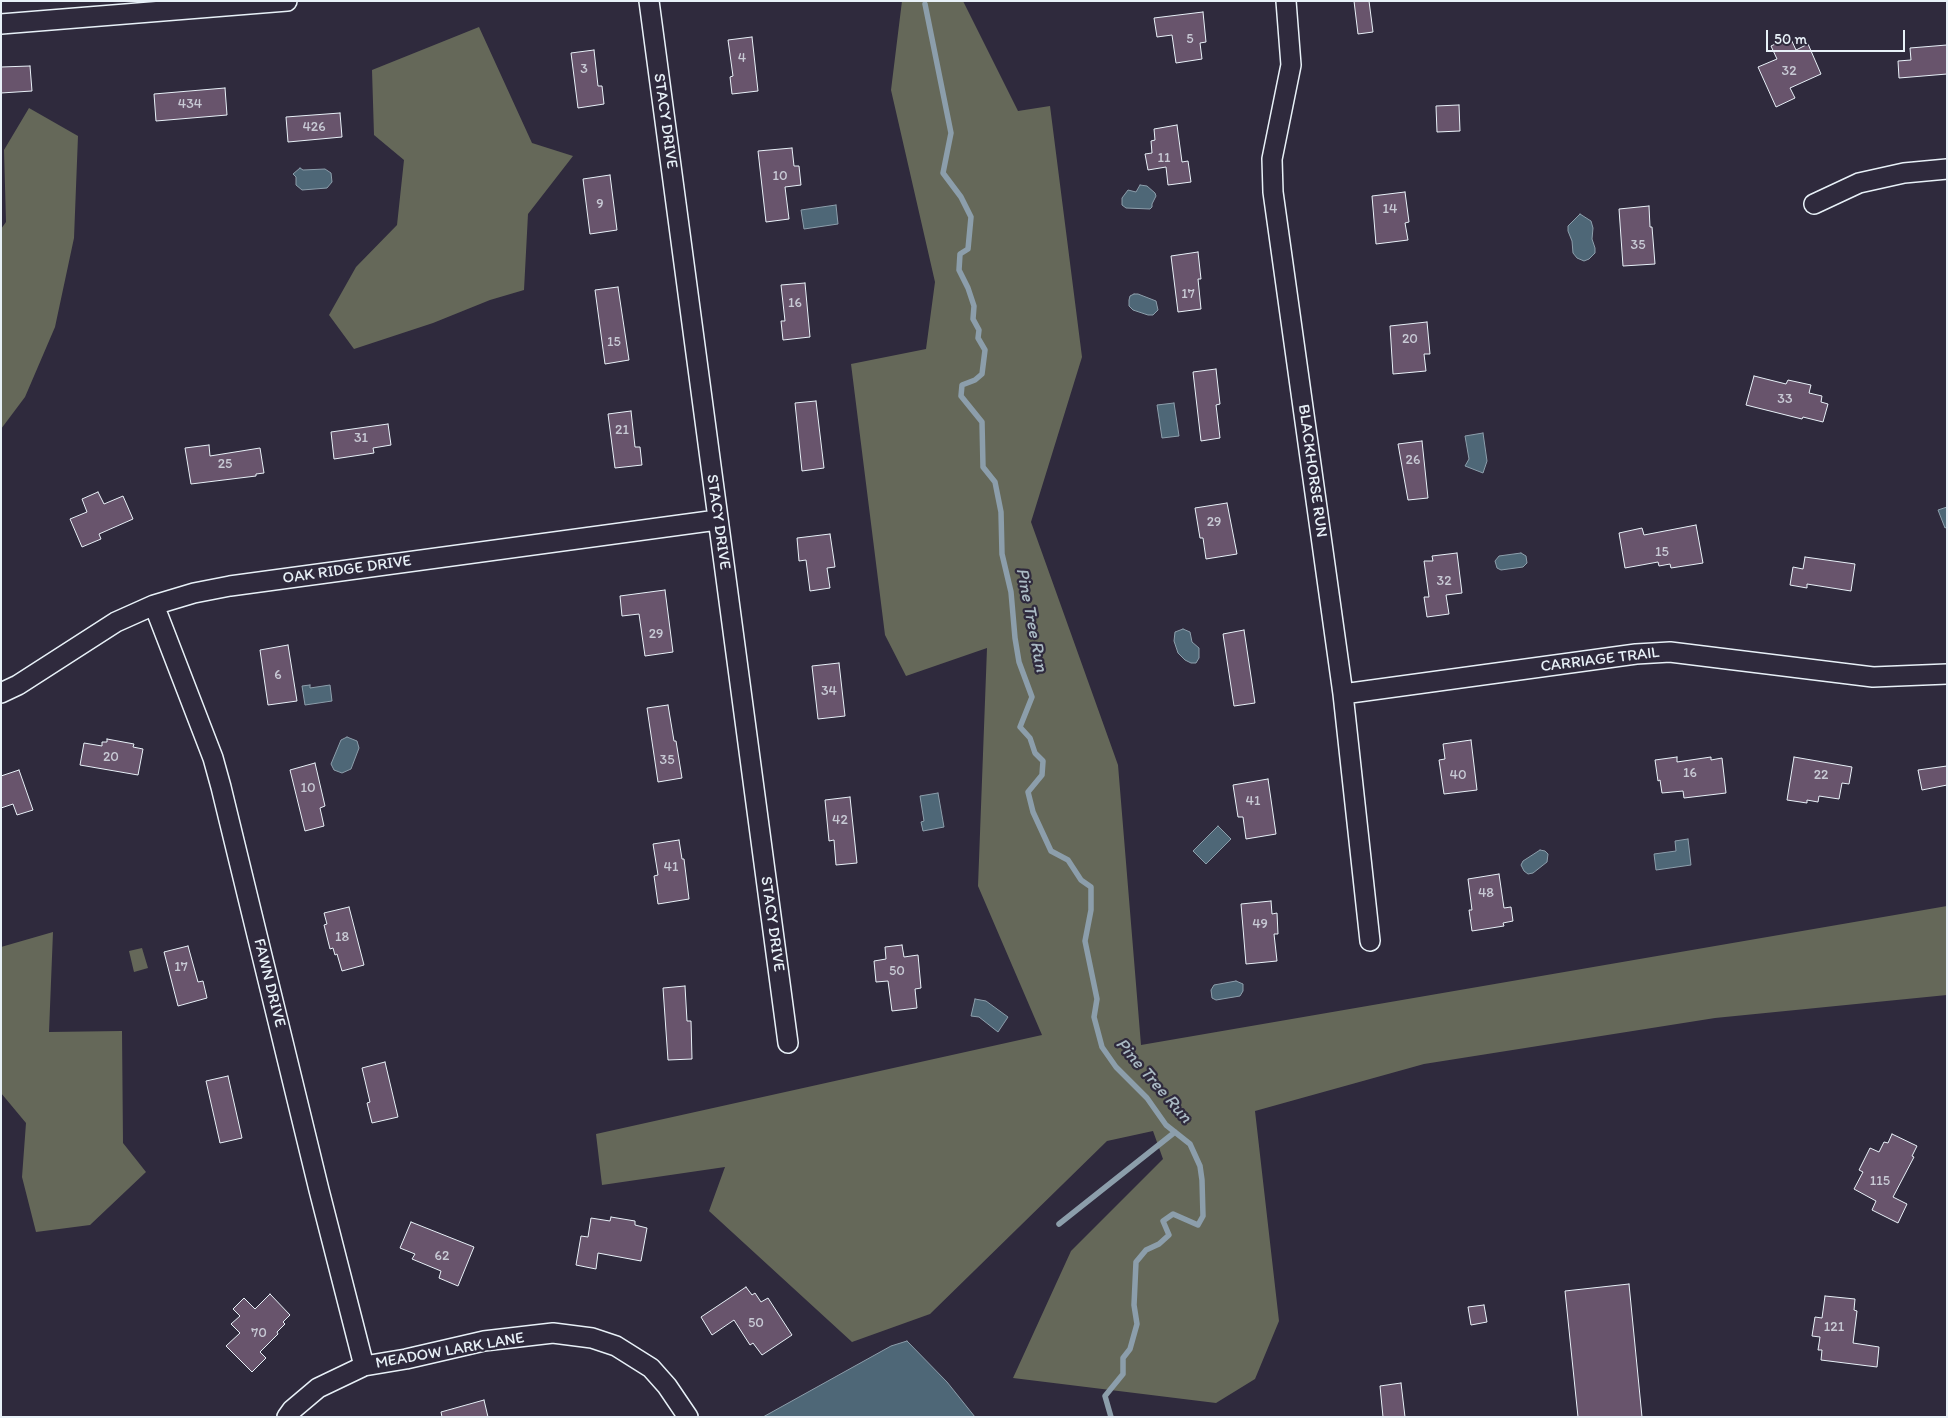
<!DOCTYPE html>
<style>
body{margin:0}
#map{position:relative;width:1948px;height:1418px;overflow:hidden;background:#2f2a3d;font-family:Itim,sans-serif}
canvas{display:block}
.frame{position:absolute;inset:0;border:2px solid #e8f1f8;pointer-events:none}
.scale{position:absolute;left:1766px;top:30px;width:139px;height:22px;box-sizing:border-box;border:2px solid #e8f1f8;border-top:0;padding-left:6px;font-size:15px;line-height:18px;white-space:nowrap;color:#e8f1f8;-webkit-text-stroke:4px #2f2a3d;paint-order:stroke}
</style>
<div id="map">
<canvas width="1948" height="1418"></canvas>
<div class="frame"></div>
<div class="scale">50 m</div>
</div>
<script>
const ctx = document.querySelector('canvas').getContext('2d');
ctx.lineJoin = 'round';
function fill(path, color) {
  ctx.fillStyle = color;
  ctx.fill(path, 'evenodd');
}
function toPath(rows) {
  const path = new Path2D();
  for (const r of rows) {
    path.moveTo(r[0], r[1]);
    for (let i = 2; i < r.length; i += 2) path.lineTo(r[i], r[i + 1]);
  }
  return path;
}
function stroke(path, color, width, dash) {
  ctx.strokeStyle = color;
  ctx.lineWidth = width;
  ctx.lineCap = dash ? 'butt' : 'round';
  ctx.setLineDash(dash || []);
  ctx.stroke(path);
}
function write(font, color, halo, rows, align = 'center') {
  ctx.font = font + ' Itim,sans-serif';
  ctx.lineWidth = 4.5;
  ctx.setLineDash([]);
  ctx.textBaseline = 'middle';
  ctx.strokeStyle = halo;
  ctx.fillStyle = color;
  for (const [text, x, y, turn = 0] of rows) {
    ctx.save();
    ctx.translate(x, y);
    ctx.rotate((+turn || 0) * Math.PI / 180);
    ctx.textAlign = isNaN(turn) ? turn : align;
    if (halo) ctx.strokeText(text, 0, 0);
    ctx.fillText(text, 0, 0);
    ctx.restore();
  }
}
fill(toPath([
 [902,1,963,1,1018,111,1050,106,1082,357,1031,522,1118,765,1141,1045,1947,906,1947,995,1715,1018,1424,1064,1255,1111,1279,1321,1255,1379,1216,1403,1013,1378,1071,1251,1163,1159,1153,1131,1107,1141,930,1314,852,1342,709,1211,725,1167,602,1185,596,1134,1042,1035,978,886,987,648,906,676,885,635,851,364,926,349,935,282,891,90],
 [479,27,532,143,573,156,528,214,524,290,490,300,433,323,354,349,329,315,356,267,397,225,404,160,374,135,372,70],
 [29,108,78,136,74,238,55,327,25,397,1,429,1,229,6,222,4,150],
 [53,932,49,1032,122,1031,123,1143,146,1172,90,1225,36,1232,22,1177,26,1123,1,1093,1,947],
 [142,948,148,968,134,972,129,951]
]), '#656859');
const water = toPath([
 [300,168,303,170,325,169,331,173,332,182,327,188,302,190,296,185,296,177,293,174,300,168],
 [1140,185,1147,186,1155,193,1156,196,1152,204,1152,207,1150,209,1126,208,1122,205,1122,198,1128,190,1136,192,1140,185],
 [836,205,838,224,804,229,801,210,836,205],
 [1580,214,1591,221,1593,228,1592,239,1595,248,1595,253,1589,259,1584,261,1577,258,1573,253,1572,241,1568,231,1568,226,1580,214],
 [1134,294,1138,294,1156,301,1158,310,1153,315,1148,315,1133,310,1129,306,1129,300,1130,296,1134,294],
 [1174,403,1179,436,1162,438,1157,405,1174,403],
 [1483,433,1487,461,1483,473,1465,466,1469,459,1465,436,1483,433],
 [1947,507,1947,527,1945,528,1938,510,1947,507],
 [1521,553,1526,556,1527,563,1523,567,1501,570,1497,568,1495,561,1499,556,1521,553],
 [1183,629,1190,632,1192,642,1199,648,1199,658,1196,663,1191,663,1185,660,1178,653,1174,641,1175,632,1183,629],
 [310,685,310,688,330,685,332,701,305,705,302,686,310,685],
 [347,737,357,741,359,748,351,769,342,773,334,770,331,764,341,740,347,737],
 [938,793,944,827,923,831,921,822,924,821,920,796,938,793],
 [1218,826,1231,839,1206,864,1193,851,1218,826],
 [1688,839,1691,865,1656,870,1654,854,1676,851,1675,841,1688,839],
 [1540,850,1545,851,1548,854,1547,862,1533,873,1528,874,1524,871,1521,865,1523,861,1540,850],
 [1236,981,1243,984,1243,991,1240,996,1216,1000,1212,998,1211,990,1214,985,1236,981],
 [975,999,986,1001,1008,1017,998,1032,979,1017,971,1016,975,999],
 [907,1341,947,1382,975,1417,763,1417,891,1346,907,1341]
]);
fill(water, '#4e6777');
stroke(water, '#8c9eab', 1);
stroke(toPath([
 [925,4,951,133,943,173,961,197,971,217,968,249,960,254,959,270,968,288,974,306,973,319,979,330,978,338,985,350,982,374,975,380,962,385,961,396,982,422,983,467,995,482,1001,512,1002,554,1011,592,1015,638,1019,662,1032,697,1020,727,1030,738,1035,753,1043,761,1042,775,1028,792,1033,812,1051,851,1068,860,1081,880,1091,887,1091,910,1085,941,1097,999,1094,1017,1102,1047,1116,1067,1147,1098,1166,1125,1190,1144,1200,1166,1202,1180,1203,1216,1198,1225,1173,1214,1163,1221,1169,1235,1159,1244,1146,1250,1136,1262,1134,1305,1137,1324,1130,1349,1123,1358,1123,1374,1105,1396,1111,1417],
 [1059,1224,1175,1132]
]), '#8c9eab', 5.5);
const building = toPath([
 [1354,1,1369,1,1373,32,1358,34,1354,1],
 [1203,12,1206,42,1200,43,1202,59,1176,63,1172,35,1157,37,1154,18,1203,12],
 [752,37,758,91,732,94,730,77,733,76,728,40,752,37],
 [1790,37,1796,50,1808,44,1821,74,1790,88,1795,98,1776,107,1758,67,1777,59,1771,46,1790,37],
 [1947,45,1947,74,1899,78,1898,61,1911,60,1910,48,1947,45],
 [594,50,598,86,602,86,604,104,578,108,571,53,594,50],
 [30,66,32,91,1,93,1,67,30,66],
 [225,88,227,115,156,121,154,94,225,88],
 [1459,105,1460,131,1437,132,1436,106,1459,105],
 [340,113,342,137,288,142,286,117,340,113],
 [1177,125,1182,162,1188,161,1191,182,1168,185,1166,167,1148,170,1145,154,1152,153,1151,141,1155,140,1154,129,1177,125],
 [792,148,794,166,799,166,801,185,785,187,789,219,766,222,758,151,792,148],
 [610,175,617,230,590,234,583,179,610,175],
 [1405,192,1409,222,1405,223,1408,240,1376,244,1372,196,1405,192],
 [1649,206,1650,227,1652,227,1655,264,1623,266,1619,209,1649,206],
 [1198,252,1201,279,1198,279,1201,309,1178,312,1171,256,1198,252],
 [805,283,810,337,783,340,781,321,785,321,781,285,805,283],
 [618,287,629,360,605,364,595,290,618,287],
 [1427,322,1430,354,1424,354,1426,371,1393,374,1390,326,1427,322],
 [1216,369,1220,404,1216,405,1220,438,1201,441,1193,372,1216,369],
 [1754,376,1786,384,1788,380,1811,385,1809,393,1822,396,1821,402,1828,404,1823,422,1803,417,1802,419,1746,405,1754,376],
 [816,401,824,468,802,471,795,403,816,401],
 [631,411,635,447,640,447,642,465,615,468,608,414,631,411],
 [388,424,391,445,373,448,374,453,334,459,331,432,388,424],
 [1422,441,1428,498,1408,500,1398,444,1422,441],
 [209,445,210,456,260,448,264,473,256,474,256,476,191,484,185,448,209,445],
 [98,492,104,504,123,496,133,519,99,534,101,539,82,547,70,519,87,512,82,499,98,492],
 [1227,503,1237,554,1206,559,1203,538,1200,538,1195,508,1227,503],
 [1696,525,1703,563,1671,568,1670,564,1659,566,1658,562,1625,568,1619,533,1642,528,1644,535,1696,525],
 [830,534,835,567,827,568,830,588,810,591,806,560,799,561,797,538,830,534],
 [1457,553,1462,593,1446,595,1449,614,1427,617,1424,597,1429,597,1424,561,1433,561,1432,556,1457,553],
 [1805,557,1855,564,1851,591,1807,584,1807,588,1790,585,1793,567,1803,569,1805,557],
 [665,590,673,652,645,656,639,614,622,616,620,596,665,590],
 [1244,630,1255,703,1234,706,1223,634,1244,630],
 [288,645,297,701,268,705,260,650,288,645],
 [839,663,845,716,818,719,812,666,839,663],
 [668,705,674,741,676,741,682,778,658,782,647,708,668,705],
 [107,739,134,744,133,747,143,749,138,775,80,765,84,743,102,746,102,742,107,742,107,739],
 [1471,740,1477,790,1444,794,1439,760,1445,759,1443,744,1471,740],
 [1677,757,1677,762,1711,757,1711,760,1722,758,1726,793,1684,798,1683,791,1662,793,1660,780,1658,781,1655,760,1677,757],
 [1794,757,1852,767,1849,784,1842,783,1839,799,1819,796,1818,802,1807,800,1807,803,1787,800,1794,757],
 [315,763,325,806,320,808,324,826,305,831,290,770,315,763],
 [1947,766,1947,785,1922,790,1918,770,1947,766],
 [19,770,33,810,17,815,13,804,1,808,1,776,19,770],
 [1268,779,1276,834,1246,839,1243,817,1238,817,1233,785,1268,779],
 [850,797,857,863,836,865,834,840,829,841,825,800,850,797],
 [679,840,682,859,684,859,689,899,658,904,654,876,658,875,653,844,679,840],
 [1499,874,1504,908,1511,907,1513,921,1503,923,1504,926,1472,931,1469,910,1472,910,1468,879,1499,874],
 [1271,901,1272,914,1277,913,1278,934,1274,934,1277,961,1246,964,1241,904,1271,901],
 [349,907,364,965,342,971,337,954,335,955,333,948,330,949,324,925,327,924,324,913,349,907],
 [902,945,904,957,918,955,921,988,915,989,917,1008,892,1011,888,981,876,982,874,961,886,959,885,947,902,945],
 [188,946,198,982,203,981,207,998,178,1006,164,952,188,946],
 [685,986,687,1021,691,1021,692,1059,668,1060,663,988,685,986],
 [385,1062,398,1117,372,1123,367,1103,370,1102,362,1068,385,1062],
 [228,1076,242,1138,220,1143,206,1081,228,1076],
 [1892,1134,1917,1146,1912,1156,1914,1157,1893,1197,1907,1204,1898,1223,1872,1210,1876,1201,1854,1189,1863,1172,1859,1170,1870,1148,1879,1152,1884,1142,1888,1143,1892,1134],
 [611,1217,635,1221,635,1225,647,1228,641,1261,598,1253,596,1269,576,1265,581,1236,588,1237,591,1218,610,1221,611,1217],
 [411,1222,474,1247,458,1286,439,1278,441,1271,412,1259,415,1254,400,1248,411,1222],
 [1629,1284,1642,1417,1578,1417,1565,1291,1629,1284],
 [746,1287,752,1295,755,1293,761,1302,768,1298,792,1335,762,1355,753,1343,750,1345,734,1320,712,1335,701,1317,746,1287],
 [270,1294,290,1315,283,1322,285,1324,277,1332,278,1334,260,1352,266,1358,252,1372,226,1346,240,1333,231,1324,240,1316,233,1309,244,1298,255,1309,270,1294],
 [1825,1296,1855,1299,1854,1310,1857,1311,1853,1343,1879,1347,1877,1367,1821,1360,1822,1350,1818,1350,1820,1337,1812,1336,1815,1317,1822,1318,1825,1296],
 [1484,1305,1487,1322,1471,1325,1468,1307,1484,1305],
 [1401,1383,1405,1417,1383,1417,1380,1386,1401,1383],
 [484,1400,488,1417,442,1417,441,1412,484,1400]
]);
fill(building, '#68546c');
stroke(building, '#e8f1f8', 1);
const minor = toPath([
 [649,1,788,1043],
 [1286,1,1291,65,1272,159,1273,192,1343,694,1370,941],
 [1,24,287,1],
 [1814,204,1859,183,1904,173,1947,169],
 [154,605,213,758,221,787,319,1190,364,1366],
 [1,693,18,685,116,622,154,605,194,593,230,586,717,520],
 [1343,694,1636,654,1670,652,1873,677,1947,674],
 [287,1417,292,1410,318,1388,364,1366,406,1359,484,1341,553,1333,592,1338,616,1346,651,1368,667,1386,688,1417]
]);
stroke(minor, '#e8f1f8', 22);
stroke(minor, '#2f2a3d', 19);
write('14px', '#c8cad5', null, [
 ["5",1190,39],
 ["4",742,58],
 ["3",584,69],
 ["32",1789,71],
 ["434",190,104],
 ["426",314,127],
 ["11",1164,158],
 ["10",780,176],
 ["9",600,204],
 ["14",1390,209],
 ["35",1638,245],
 ["17",1188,294],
 ["16",795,303],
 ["20",1410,339],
 ["15",614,342],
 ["33",1785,399],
 ["21",622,430],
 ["31",361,438],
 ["26",1413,460],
 ["25",225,464],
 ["29",1214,522],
 ["15",1662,552],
 ["32",1444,581],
 ["29",656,634],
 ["6",278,675],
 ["34",829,691],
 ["20",111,757],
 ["35",667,760],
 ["16",1690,773],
 ["40",1458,775],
 ["22",1821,775],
 ["10",308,788],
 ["41",1253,801],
 ["42",840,820],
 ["41",671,867],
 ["48",1486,893],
 ["49",1260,924],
 ["18",342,937],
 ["17",181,967],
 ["50",897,971],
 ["115",1880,1181],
 ["62",442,1256],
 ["50",756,1323],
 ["121",1834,1327],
 ["70",259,1333]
]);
write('16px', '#e8f1f8', '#2f2a3d', [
 ["STACY DRIVE",665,121,82],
 ["BLACKHORSE RUN",1312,471,82],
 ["STACY DRIVE",718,522,82],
 ["OAK RIDGE DRIVE",347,570,-8],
 ["CARRIAGE TRAIL",1600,660,-7],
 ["STACY DRIVE",772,924,82],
 ["FAWN DRIVE",269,983,76],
 ["MEADOW LARK LANE",450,1351,-10]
]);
write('italic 18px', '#aabac4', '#2f2a3d', [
 ["Pine Tree Run",1031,620,79],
 ["Pine Tree Run",1153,1081,49]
]);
</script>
